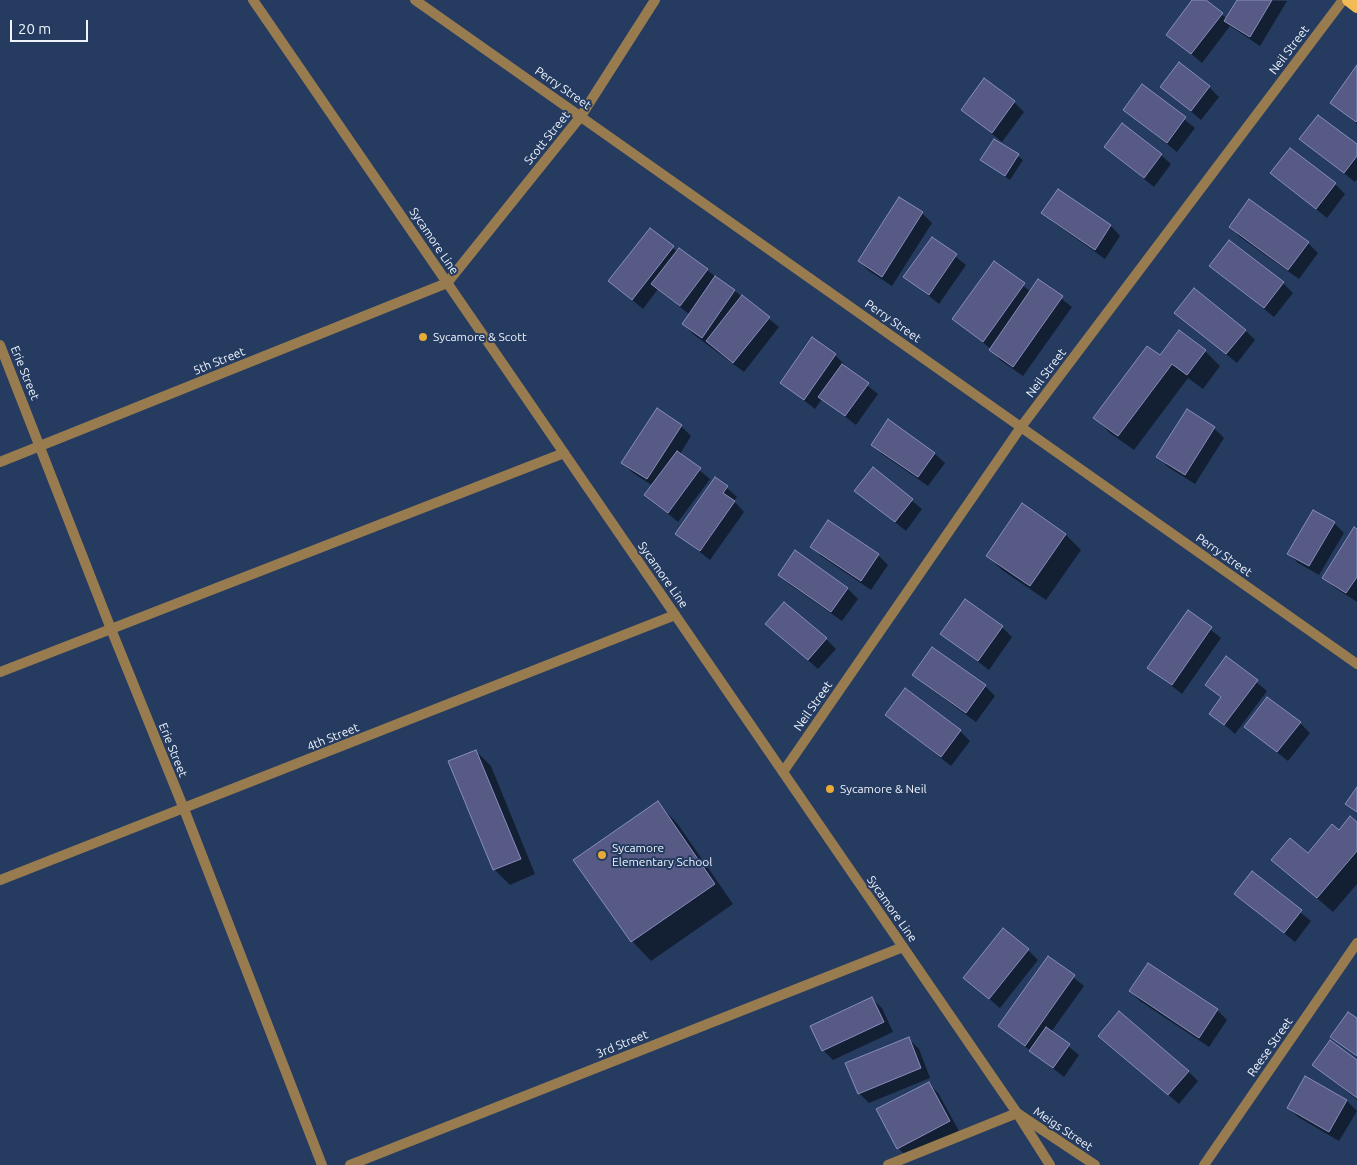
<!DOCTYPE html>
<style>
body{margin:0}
#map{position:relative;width:1357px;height:1165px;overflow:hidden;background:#253b60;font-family:Ubuntu,sans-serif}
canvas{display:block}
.scale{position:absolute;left:10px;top:20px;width:78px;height:22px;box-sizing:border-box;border:2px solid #eef4fd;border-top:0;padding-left:6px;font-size:15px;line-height:18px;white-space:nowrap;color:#eef4fd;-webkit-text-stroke:4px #253b60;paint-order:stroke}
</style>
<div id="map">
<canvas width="1357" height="1165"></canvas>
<div class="scale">20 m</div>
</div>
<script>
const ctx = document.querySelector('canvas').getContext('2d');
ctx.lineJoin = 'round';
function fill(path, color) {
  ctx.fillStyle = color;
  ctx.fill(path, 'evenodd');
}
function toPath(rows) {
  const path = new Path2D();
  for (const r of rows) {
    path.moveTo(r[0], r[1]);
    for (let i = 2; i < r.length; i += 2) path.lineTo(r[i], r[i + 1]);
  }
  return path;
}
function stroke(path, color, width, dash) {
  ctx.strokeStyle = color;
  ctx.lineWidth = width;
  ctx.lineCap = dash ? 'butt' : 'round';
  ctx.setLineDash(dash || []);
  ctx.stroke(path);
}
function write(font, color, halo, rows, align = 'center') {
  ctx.font = font + ' Ubuntu,sans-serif';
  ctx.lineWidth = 4;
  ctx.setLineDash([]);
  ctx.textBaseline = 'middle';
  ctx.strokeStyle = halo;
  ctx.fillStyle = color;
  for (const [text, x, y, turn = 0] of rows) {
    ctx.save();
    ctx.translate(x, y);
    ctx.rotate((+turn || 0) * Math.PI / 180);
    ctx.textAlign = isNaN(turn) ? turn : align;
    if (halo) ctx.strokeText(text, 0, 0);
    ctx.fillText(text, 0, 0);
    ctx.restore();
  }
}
fill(toPath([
 [1194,0,1204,0,1227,19,1238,0,1287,1,1260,46,1230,26,1202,63,1167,34],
 [1357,67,1357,124,1332,103],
 [1142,86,1195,128,1177,152,1124,110],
 [1162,87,1209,87,1219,97,1201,120],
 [1014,102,1024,112,1002,142,963,110],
 [1301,139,1357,146,1357,179,1355,182],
 [995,140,1023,160,1010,180,982,160],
 [1105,147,1161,155,1171,164,1154,187],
 [1272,173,1335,184,1345,194,1327,218],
 [1058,191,1111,226,1120,236,1105,259,1053,222,1043,212],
 [922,213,932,223,892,286,869,271,859,261],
 [1231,227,1308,243,1318,253,1299,279,1240,237],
 [651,230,678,252,680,250,735,291,779,327,744,372,693,334,683,324,690,315,658,289,643,309,610,281],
 [932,238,966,265,939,304,905,277],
 [994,263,1031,292,1039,281,1072,307,1023,376,1000,360,991,349,953,319],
 [1211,266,1283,283,1293,293,1274,317],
 [1176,313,1245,330,1255,340,1237,363],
 [812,339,835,355,845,365,844,367,878,394,856,425,822,399,815,409,781,382],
 [1205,351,1220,366,1203,389,1188,378,1134,450,1110,433,1095,418,1160,357],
 [657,410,681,426,691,436,680,454,710,479,678,522,646,495,653,486,633,473,623,463],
 [889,421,935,454,945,463,928,486,882,454,872,444],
 [1214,428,1224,438,1195,484,1168,467,1158,457],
 [873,469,922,509,906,531,856,491],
 [716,478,737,497,734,501,744,512,710,560,677,534],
 [1022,505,1066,535,1081,550,1046,600,1002,570,987,555],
 [1334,523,1344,533,1319,575,1298,563,1289,554],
 [1357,530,1357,602,1334,587,1324,577],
 [812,546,878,555,888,565,871,590,821,556],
 [795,552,848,589,858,599,842,621,789,584,779,575],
 [966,601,1002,627,1012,637,989,670,942,634],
 [1188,612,1221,638,1182,694,1149,668],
 [767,624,826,639,836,649,818,669],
 [1226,658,1267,691,1235,734,1211,713,1222,698,1207,685],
 [914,674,985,686,995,696,976,722,924,684],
 [886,715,960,731,970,741,951,766],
 [1300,723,1310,733,1288,761,1245,727],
 [476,751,491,766,535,874,510,885,495,870,450,762],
 [657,803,677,823,733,904,651,961,632,941],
 [1357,824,1357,884,1333,912,1273,860,1308,854,1340,832],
 [1252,873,1311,921,1295,942,1236,894],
 [1028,950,1038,960,1000,1008,965,978],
 [1048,957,1084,986,1051,1032,1079,1055,1064,1077,999,1026],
 [1148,965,1217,1010,1227,1020,1209,1047,1140,1001,1130,991],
 [872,999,882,1008,893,1032,833,1060,823,1050],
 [1357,1020,1357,1057,1332,1036],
 [1100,1036,1188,1071,1198,1081,1179,1104],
 [909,1039,919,1049,930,1078,869,1103,859,1093],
 [1357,1061,1357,1100,1314,1065],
 [1306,1078,1347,1101,1357,1111,1339,1141,1298,1117,1288,1108],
 [928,1083,938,1093,959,1131,908,1158,898,1148]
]), '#0007');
const building = toPath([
 [1192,0,1206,0,1223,13,1191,54,1166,35,1192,0],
 [1237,0,1272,0,1250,37,1224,21,1237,0],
 [1179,62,1210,86,1191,111,1160,87,1179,62],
 [1357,65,1357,121,1356,122,1330,103,1357,65],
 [984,78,1015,101,992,133,961,110,984,78],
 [1142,84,1186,117,1167,143,1123,110,1142,84],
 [1318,115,1357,144,1357,156,1344,173,1299,139,1318,115],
 [1122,123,1162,154,1144,178,1104,147,1122,123],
 [994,139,1019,154,1005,176,980,160,994,139],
 [1290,148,1336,183,1316,209,1270,173,1290,148],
 [1058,189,1111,225,1095,250,1041,213,1058,189],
 [899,197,923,212,882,277,858,261,899,197],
 [1249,199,1309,242,1288,270,1229,227,1249,199],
 [650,228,674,246,632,300,608,281,650,228],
 [932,237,957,254,929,295,903,277,932,237],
 [1229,240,1284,282,1264,308,1209,266,1229,240],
 [679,248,708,269,680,306,651,284,679,248],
 [994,261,1025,283,983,342,952,319,994,261],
 [715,276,735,290,702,338,682,324,715,276],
 [1038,279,1063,296,1013,367,989,350,1038,279],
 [1194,288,1246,330,1226,354,1174,313,1194,288],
 [742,295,770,317,733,363,706,341,742,295],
 [1179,330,1206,350,1187,375,1172,364,1118,436,1093,418,1147,346,1160,355,1179,330],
 [812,337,836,354,804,400,780,383,812,337],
 [842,364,869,383,845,416,818,397,842,364],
 [657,408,682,425,647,479,621,463,657,408],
 [1187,409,1215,427,1185,475,1156,457,1187,409],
 [888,419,935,453,918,477,871,445,888,419],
 [677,451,701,468,668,513,644,495,677,451],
 [873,467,913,499,895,522,854,491,873,467],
 [715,477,728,486,723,493,735,501,700,551,675,534,715,477],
 [1022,503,1066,534,1030,586,986,556,1022,503],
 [1313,510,1335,522,1309,566,1287,554,1313,510],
 [828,520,879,554,861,581,810,547,828,520],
 [1354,527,1357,529,1357,577,1346,593,1322,578,1354,527],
 [795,550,848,588,831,612,778,575,795,550],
 [965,599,1003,626,978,661,940,634,965,599],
 [784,602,827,638,808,660,765,624,784,602],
 [1188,610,1212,627,1172,685,1147,668,1188,610],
 [932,647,986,685,966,713,912,675,932,647],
 [1226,656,1258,680,1224,725,1209,714,1221,697,1205,685,1226,656],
 [905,688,961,730,941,757,885,715,905,688],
 [1267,697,1301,722,1277,752,1244,727,1267,697],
 [476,750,521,859,493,870,448,761,476,750],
 [1357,787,1357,812,1345,804,1357,787],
 [658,801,715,884,631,942,573,860,658,801],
 [1350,816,1357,822,1357,851,1317,898,1271,860,1290,838,1308,853,1332,824,1339,830,1350,816],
 [1252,871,1302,910,1284,933,1234,894,1252,871],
 [1003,928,1029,949,989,999,963,978,1003,928],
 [1048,956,1075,975,1025,1046,998,1026,1048,956],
 [1148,963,1218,1009,1199,1038,1129,991,1148,963],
 [872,997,884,1022,822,1051,810,1026,872,997],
 [1119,1011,1189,1071,1168,1095,1098,1036,1119,1011],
 [1348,1012,1357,1018,1357,1056,1330,1037,1348,1012],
 [1046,1027,1070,1044,1053,1068,1029,1051,1046,1027],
 [909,1037,921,1068,858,1094,845,1063,909,1037],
 [1330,1040,1357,1060,1357,1098,1312,1065,1330,1040],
 [1305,1076,1347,1100,1329,1132,1287,1108,1305,1076],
 [929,1082,950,1121,897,1149,876,1109,929,1082]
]);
fill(building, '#565a85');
stroke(building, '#888dbc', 1);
stroke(toPath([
 [0,672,564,453],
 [888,1165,1017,1113]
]), '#987c4f', 10);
stroke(toPath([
 [415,0,1357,664],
 [0,345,111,629,184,809,322,1165],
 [0,462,447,283,581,116,655,0],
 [783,772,1021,427,1343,0],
 [0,880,675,615],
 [1017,1113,1050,1165],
 [350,1165,903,947],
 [1204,1165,1357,943]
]), '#987c4f', 10);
stroke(toPath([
 [253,0,1017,1113,1095,1165]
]), '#987c4f', 10);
stroke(toPath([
 [1348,0,1357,7]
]), '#f3bb55', 12);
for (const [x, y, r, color] of [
 [423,337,5,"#e8ab37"],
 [830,789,5,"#e8ab37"],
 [602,855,5,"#e8ab37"]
]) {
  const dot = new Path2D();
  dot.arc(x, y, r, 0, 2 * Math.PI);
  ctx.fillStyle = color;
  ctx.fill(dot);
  stroke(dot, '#253b60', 2);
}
write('12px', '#eef4fd', '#253b60', [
 ["Neil Street",1289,50,-53],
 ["Perry Street",563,88,35],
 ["Scott Street",547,138,-51],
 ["Sycamore Line",434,241,56],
 ["Perry Street",893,321,35],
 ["5th Street",219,361,-22],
 ["Erie Street",25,373,68],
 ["Neil Street",1046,373,-53],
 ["Perry Street",1224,555,35],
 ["Sycamore Line",663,575,55],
 ["Neil Street",813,706,-55],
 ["4th Street",333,737,-22],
 ["Erie Street",173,750,68],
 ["Sycamore Line",892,909,55],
 ["3rd Street",622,1044,-22],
 ["Reese Street",1270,1047,-55],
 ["Meigs Street",1063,1129,34]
]);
write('12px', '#eef4fd', '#253b60', [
 ["Sycamore & Scott",433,337],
 ["Sycamore & Neil",840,789],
 ["Sycamore",612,848],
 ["Elementary School",612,862]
], 'left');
</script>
